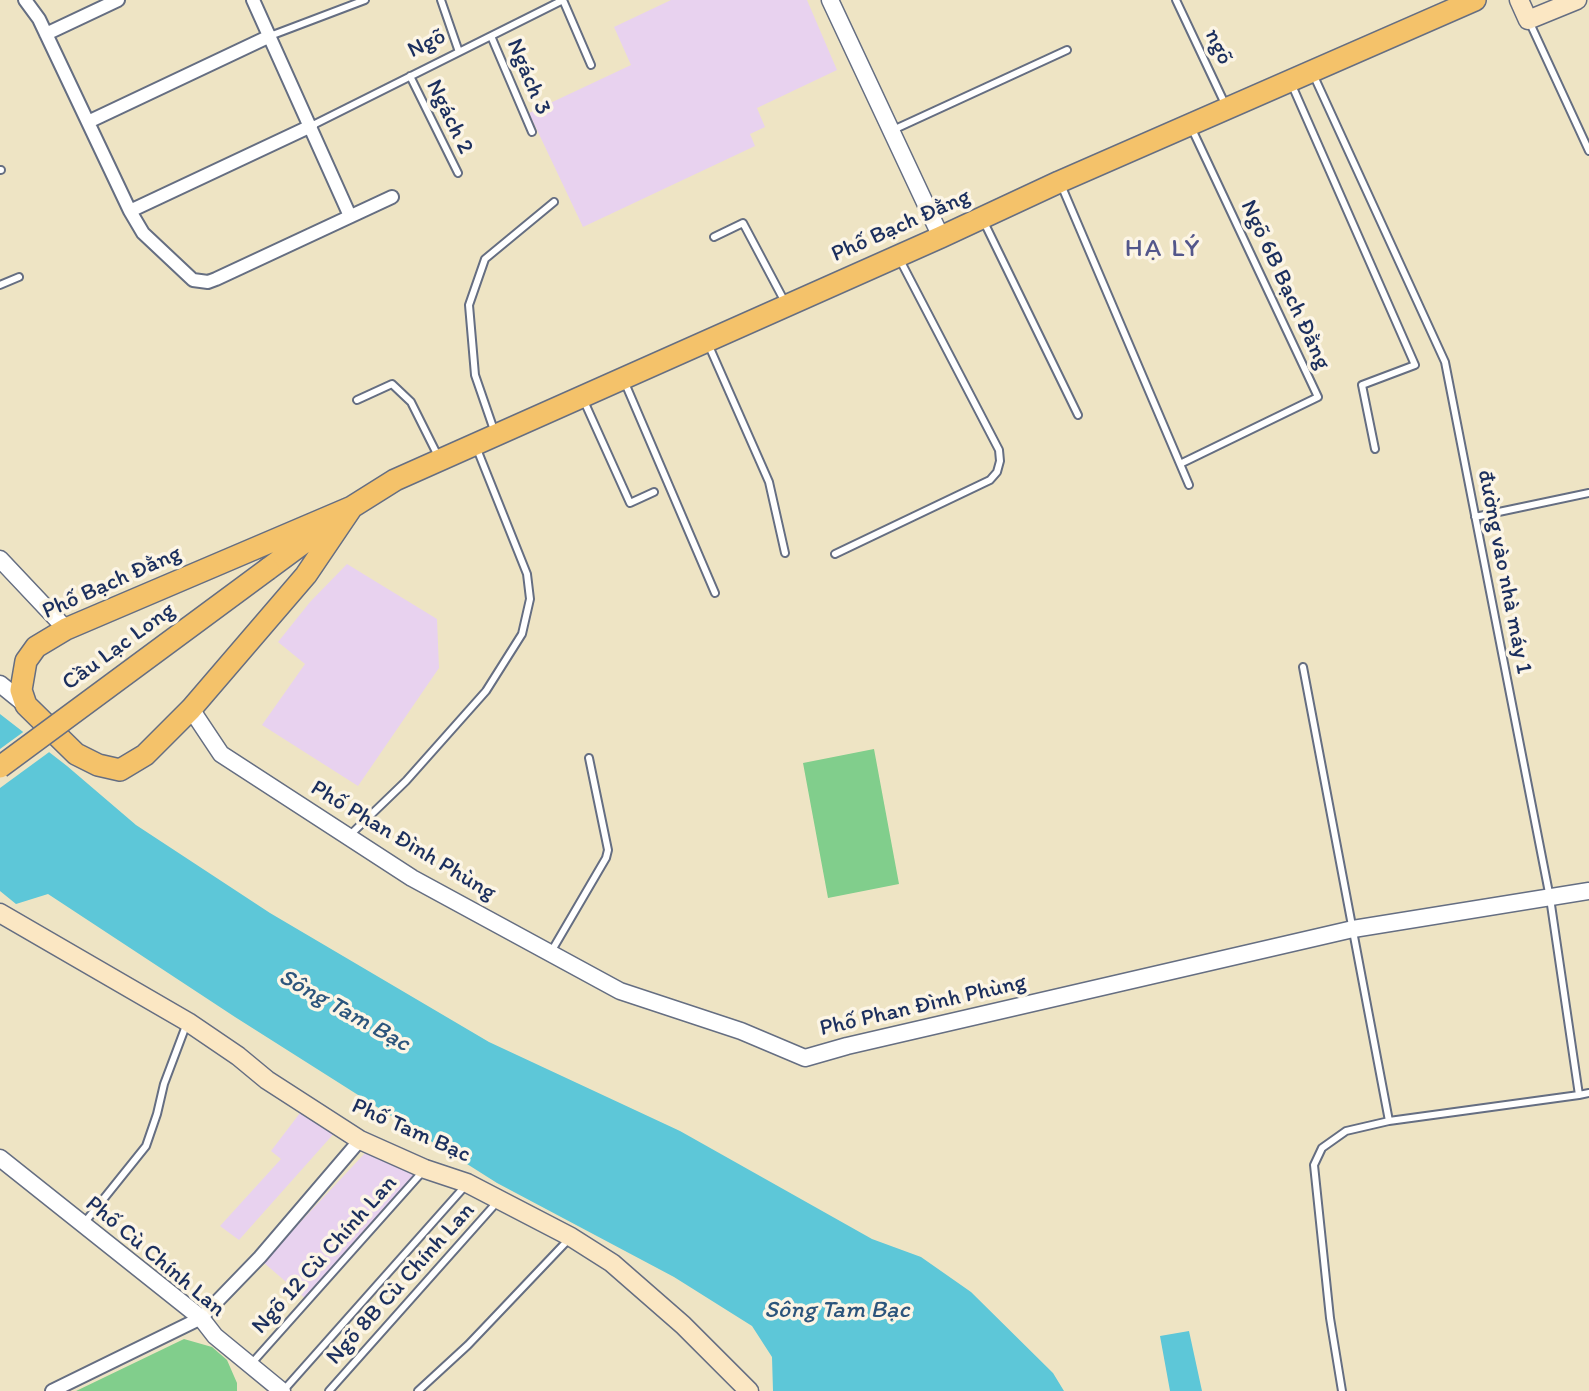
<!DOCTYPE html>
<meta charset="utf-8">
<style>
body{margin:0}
canvas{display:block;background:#eee4c4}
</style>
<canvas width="1589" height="1391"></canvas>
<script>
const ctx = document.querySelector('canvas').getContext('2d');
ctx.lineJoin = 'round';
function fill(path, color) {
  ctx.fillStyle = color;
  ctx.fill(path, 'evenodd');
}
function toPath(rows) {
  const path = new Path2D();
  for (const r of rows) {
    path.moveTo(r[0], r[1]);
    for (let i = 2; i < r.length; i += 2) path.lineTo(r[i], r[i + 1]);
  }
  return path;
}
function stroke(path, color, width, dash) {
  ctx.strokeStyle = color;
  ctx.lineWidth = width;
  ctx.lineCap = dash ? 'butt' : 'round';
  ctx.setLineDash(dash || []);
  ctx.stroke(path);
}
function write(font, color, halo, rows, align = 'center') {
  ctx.font = font + ' Itim,sans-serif';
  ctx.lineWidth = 7;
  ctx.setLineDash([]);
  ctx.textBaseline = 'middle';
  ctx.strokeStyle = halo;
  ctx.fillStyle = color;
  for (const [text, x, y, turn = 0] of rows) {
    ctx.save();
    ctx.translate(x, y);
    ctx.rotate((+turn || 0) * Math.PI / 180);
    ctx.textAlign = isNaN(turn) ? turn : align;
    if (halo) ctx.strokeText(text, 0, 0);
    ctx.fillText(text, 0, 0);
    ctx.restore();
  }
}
fill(toPath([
 [671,0,807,0,837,70,757,108,765,127,750,134,755,146,583,227,529,113,631,65,614,27],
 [347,564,437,619,439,668,358,786,262,725,305,664,278,642,310,602],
 [303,1109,337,1130,239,1240,220,1226,281,1159,271,1151],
 [365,1153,419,1174,307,1300,263,1262]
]), '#e8d2ef');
fill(toPath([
 [874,749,899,884,828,898,803,763],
 [184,1339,212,1347,227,1360,237,1383,237,1391,76,1391]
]), '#81ce8c');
fill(toPath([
 [0,714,67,766,136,825,270,913,489,1042,680,1131,872,1239,921,1257,971,1292,1053,1373,1064,1391,773,1391,772,1357,752,1326,674,1277,497,1183,235,1017,48,894,16,904,0,891],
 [1189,1331,1202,1391,1170,1391,1160,1336]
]), '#5dc7d8');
fill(toPath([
 [26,730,52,750,0,788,0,749]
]), '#eee4c4');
const service = toPath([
 [441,0,459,52],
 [1176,0,1226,106],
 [1529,21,1589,151],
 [270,36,365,0],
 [491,36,532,132],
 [1313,74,1445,362,1550,898,1579,1095,1589,1093],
 [410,76,458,173],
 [1291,83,1415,365,1362,385,1375,449],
 [311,126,563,0,591,65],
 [893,130,1067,50],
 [0,170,1,170],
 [1062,187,1189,485],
 [983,220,1078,415],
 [714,237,743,223,786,304],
 [0,285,19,277],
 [709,346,769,482,785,553],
 [625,383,715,593],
 [357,400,392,384,411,402,439,458],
 [584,401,630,503,654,492],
 [495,433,475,375,469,305,485,259,554,202],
 [1180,464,1318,397,1191,127],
 [1475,517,1589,493],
 [835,554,990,480,997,472,1000,461,999,450,900,260],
 [1303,667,1389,1121,1579,1095],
 [350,835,406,781,486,691,522,634,530,599,527,574,477,449],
 [551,952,606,858,608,850,589,758],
 [85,1222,146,1146,157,1114,164,1084,187,1023],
 [252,1363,424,1170],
 [283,1391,466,1185],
 [329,1391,498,1201],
 [418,1391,468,1345,569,1239],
 [1342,1391,1330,1318,1314,1165,1322,1148,1346,1131,1389,1121]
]);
const minor = toPath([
 [25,0,39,19,130,211,143,233,193,280,208,282,216,279,392,197],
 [253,0,350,216],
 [46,34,118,0],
 [88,122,270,36],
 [130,211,311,126],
 [52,1391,201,1318,260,1257,360,1140]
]);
const tertiary = toPath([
 [830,0,941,237],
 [0,559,66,629],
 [0,684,26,705],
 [191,709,221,754,412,878,620,991,741,1031,805,1058,847,1046,1353,929,1589,891],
 [0,1158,201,1318,215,1336,282,1391]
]);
const secondary = toPath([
 [1519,0,1528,20,1577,0],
 [0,913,188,1022,238,1056,267,1080,360,1140,425,1169,467,1183,571,1237,612,1263,683,1325,749,1391]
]);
const primary = toPath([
 [352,507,306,575,191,709,145,755,120,770,98,765,76,754,26,705,21,690,26,661,36,647,66,629,352,507],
 [268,569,352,507,395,480,941,237,1059,182,1475,0]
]);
stroke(service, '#656e82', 10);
stroke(minor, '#656e82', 16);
stroke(tertiary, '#656e82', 19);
stroke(secondary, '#656e82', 21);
stroke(primary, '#656e82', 24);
stroke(service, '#fff', 6);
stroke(minor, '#fff', 12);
stroke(tertiary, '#fff', 16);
stroke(secondary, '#fbe7c3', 18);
stroke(primary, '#f4c26a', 21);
const primaryBridge = toPath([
 [0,767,268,569]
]);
stroke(primaryBridge, '#656e82', 24, []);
stroke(primaryBridge, '#f4c26a', 21);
write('23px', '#1b2f5e', '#fcf5e5', [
 ["Ngõ",427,44,-26],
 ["ngõ",1218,47,65],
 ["Ngách 3",528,77,67],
 ["Ngách 2",449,117,64],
 ["Phố Bạch Đằng",901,226,-24],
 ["Ngõ 6B Bạch Đằng",1285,285,65],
 ["đường vào nhà máy 1",1504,572,79],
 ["Phố Bạch Đằng",112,583,-24],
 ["Cầu Lạc Long",119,647,-36],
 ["Phố Phan Đình Phùng",403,841,31],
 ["Phố Phan Đình Phùng",923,1006,-13],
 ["Phố Tam Bạc",411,1131,24],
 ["Ngõ 12 Cù Chính Lan",325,1255,-48],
 ["Phố Cù Chính Lan",155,1257,40],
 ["Ngõ 8B Cù Chính Lan",401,1284,-48]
]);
write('italic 24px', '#2c557c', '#fcf5e5', [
 ["Sông Tam Bạc",344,1011,29],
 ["Sông Tam Bạc",837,1311]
]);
ctx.letterSpacing = '2px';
write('26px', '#53578b', '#fcf5e5', [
 ["HẠ LÝ",1163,249]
]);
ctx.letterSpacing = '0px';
</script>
